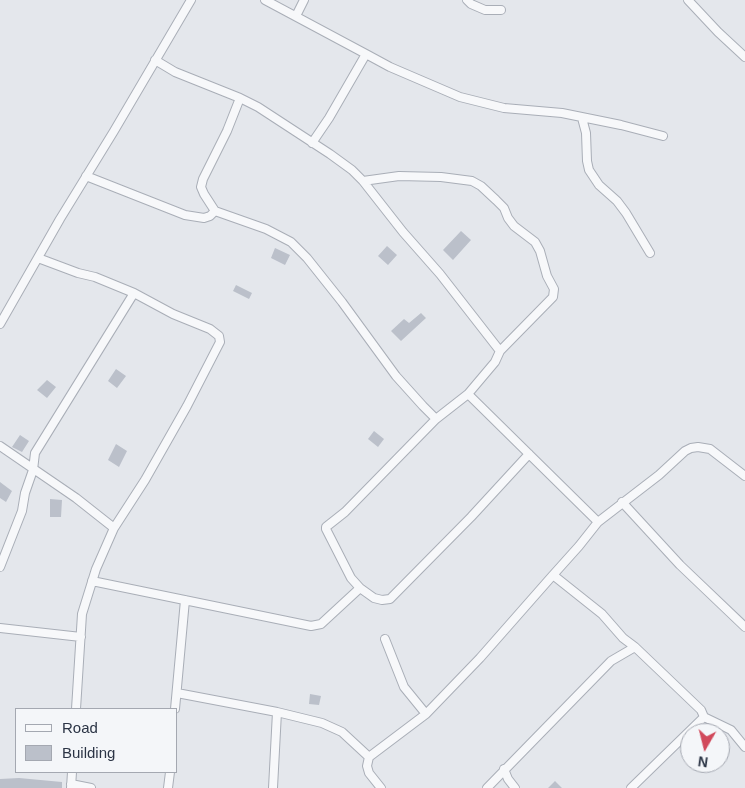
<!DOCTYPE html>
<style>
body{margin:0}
#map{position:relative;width:745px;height:788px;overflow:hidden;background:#e4e7ec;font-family:Helvetica,sans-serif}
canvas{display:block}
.legend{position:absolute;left:15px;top:708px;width:162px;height:65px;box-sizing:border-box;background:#f4f6f9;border:1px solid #a4a8b1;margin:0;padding:6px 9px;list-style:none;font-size:15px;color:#2b3445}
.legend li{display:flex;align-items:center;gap:10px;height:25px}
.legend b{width:25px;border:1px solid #a4a8b1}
.north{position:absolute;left:680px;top:723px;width:50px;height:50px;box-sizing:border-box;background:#f4f6f9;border:1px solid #a4a8b1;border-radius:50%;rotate:188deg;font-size:14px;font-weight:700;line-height:20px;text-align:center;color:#2b3445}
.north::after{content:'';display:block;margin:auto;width:18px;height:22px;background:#d1495b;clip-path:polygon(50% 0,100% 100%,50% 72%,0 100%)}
</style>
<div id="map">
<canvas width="745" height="788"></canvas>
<ul class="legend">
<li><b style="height:6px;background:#f7f8fa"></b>Road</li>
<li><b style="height:14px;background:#bbc0ca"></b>Building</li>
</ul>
<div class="north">N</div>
</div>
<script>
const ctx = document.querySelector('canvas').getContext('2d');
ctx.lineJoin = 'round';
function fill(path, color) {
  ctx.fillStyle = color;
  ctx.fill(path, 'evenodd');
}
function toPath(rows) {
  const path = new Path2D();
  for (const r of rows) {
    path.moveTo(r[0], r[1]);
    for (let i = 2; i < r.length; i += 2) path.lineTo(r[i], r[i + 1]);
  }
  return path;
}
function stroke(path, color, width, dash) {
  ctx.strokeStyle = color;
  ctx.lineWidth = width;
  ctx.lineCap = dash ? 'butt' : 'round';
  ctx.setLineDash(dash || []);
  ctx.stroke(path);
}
fill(toPath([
 [461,231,471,240,453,260,443,250],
 [387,246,397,255,388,265,378,256],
 [275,248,290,255,285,265,271,258],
 [236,285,252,293,249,299,233,291],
 [421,313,426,318,401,341,391,331,404,319,409,323],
 [116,369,126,376,117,388,108,381],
 [47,380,56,387,47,398,37,390],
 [374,431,384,439,378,447,368,439],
 [20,435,29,441,22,452,12,447],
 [116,444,127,451,119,467,108,460],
 [0,482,12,491,6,502,0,498],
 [50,499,62,500,61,517,50,517],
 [310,694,321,696,319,705,309,704],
 [19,778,62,782,62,788,0,788,0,779],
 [555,781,562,788,548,788]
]), '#bbc0ca');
const minor = toPath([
 [265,0,366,54],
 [467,0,471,4,485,10,501,10],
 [688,0,718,32,745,57],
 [296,16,304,0],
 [155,60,175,72,240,98,258,107,330,154,352,170,363,181,403,232,440,274,500,351],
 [240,98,227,131,203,179,201,187,204,194,215,211,266,229,291,242,307,258,342,302,396,376,423,406,436,419,345,512,326,527,326,529,351,578,360,588,374,598,382,600,390,599,471,517,529,454],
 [582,118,586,133,587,161,589,170,599,185,617,201,626,213,650,253],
 [312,143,329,118,366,54,390,67,460,97,504,108,562,113,621,125,663,136],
 [86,176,185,215,204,218,210,216,215,211],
 [363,181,399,176,441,177,472,181,481,186,496,200,504,208,508,218,514,226,535,242,540,251,547,276,554,289,553,297,500,351,495,362,468,394],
 [38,258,78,273,95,277,134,293,173,314,210,329,219,336,220,342,187,406,145,480,114,528,96,569,82,614,76,709],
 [0,324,60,219,114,131,191,0],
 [436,419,468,394,598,522,579,546,553,575,602,614,623,638,635,647,611,661,487,788],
 [0,446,76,498,114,528],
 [622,502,680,565,745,627],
 [598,522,659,475,685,451,691,448,698,447,710,449,745,476],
 [0,567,22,511,25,493,33,470,35,453,134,293],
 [92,581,311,626,321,624,360,588],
 [0,628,81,637],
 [385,639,404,687,426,714],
 [177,693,277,712,322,723,342,732,369,757],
 [175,709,185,600],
 [704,717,731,730,745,747],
 [504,769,508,779,515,788],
 [71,784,91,788],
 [71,788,72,772],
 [168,788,170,772],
 [273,788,277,712],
 [381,788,369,773,367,766,369,757,426,714,480,658,553,575],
 [631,788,704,717,701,710,635,647]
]);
stroke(minor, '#a9aeb7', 10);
stroke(minor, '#f7f8fa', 8);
</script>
